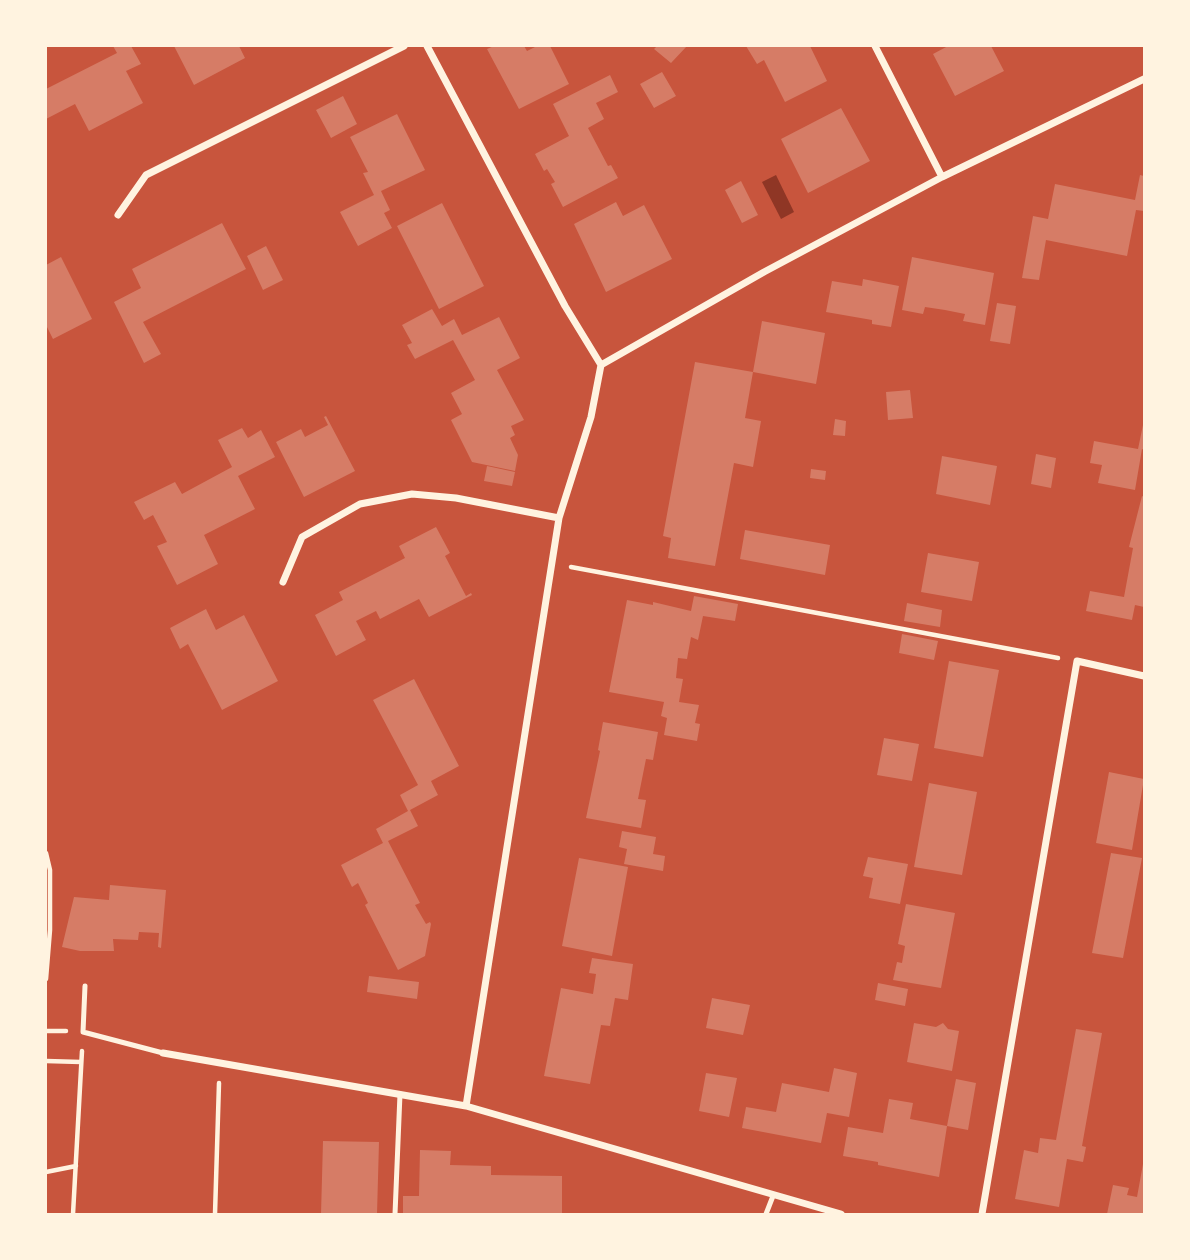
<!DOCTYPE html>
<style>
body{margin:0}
#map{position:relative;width:1190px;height:1260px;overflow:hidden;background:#c8553d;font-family:Figtree,sans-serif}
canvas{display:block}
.frame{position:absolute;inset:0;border:47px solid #fff3e0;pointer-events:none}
</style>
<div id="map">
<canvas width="1190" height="1260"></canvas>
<div class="frame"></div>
</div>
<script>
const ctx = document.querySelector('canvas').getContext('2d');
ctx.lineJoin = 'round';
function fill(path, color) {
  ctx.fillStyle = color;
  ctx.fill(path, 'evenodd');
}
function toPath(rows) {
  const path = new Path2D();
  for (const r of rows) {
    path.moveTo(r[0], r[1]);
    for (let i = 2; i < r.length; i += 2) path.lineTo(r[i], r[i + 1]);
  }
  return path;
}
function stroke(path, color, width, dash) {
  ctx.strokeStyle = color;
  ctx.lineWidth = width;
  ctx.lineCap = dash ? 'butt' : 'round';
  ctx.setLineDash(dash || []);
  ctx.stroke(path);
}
fill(toPath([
 [776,175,794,212,781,219,762,182]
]), '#8f3625');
fill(toPath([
 [113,46,131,46,141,64,126,71,143,103,89,131,75,104,46,119,46,89,117,53],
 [174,46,239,46,245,58,194,85],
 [494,46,524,46,527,51,537,46,550,46,569,84,519,109,487,49],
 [657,46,687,46,671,63,654,49],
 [746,46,810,46,827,81,785,102,764,60,757,64],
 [948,46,991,46,1004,71,955,96,933,54],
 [662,72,676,96,654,108,640,84],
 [610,75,618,92,596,103,604,119,588,128,608,166,611,165,618,178,563,207,551,184,555,182,547,169,544,171,535,154,569,136,553,104],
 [343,96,357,124,331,138,316,110],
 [841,108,870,161,808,193,781,139],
 [397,114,425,170,381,191,390,210,384,213,392,228,358,246,340,212,374,195,363,173,368,172,350,137],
 [1140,175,1144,176,1144,211,1136,210,1127,256,1046,240,1039,280,1022,278,1033,216,1048,219,1055,184,1135,200],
 [741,181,758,215,742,223,725,190],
 [616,202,623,216,644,205,672,259,606,292,574,224],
 [442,203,484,286,439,309,397,226],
 [222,223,246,269,143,322,161,354,144,363,114,302,141,288,132,269],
 [266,246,283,280,263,290,247,256],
 [61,257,92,319,53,339,46,325,46,265],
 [912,257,994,273,985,325,963,321,965,314,945,310,925,307,923,314,902,310],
 [863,279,899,286,891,327,872,324,872,320,826,312,832,281,862,286],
 [997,303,1016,306,1010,344,990,341],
 [432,309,442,326,454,319,462,335,499,317,520,358,497,370,524,420,511,426,515,435,510,438,518,455,515,471,472,462,451,420,462,414,451,393,475,380,453,340,415,359,407,345,412,343,402,325],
 [762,321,825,333,816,384,753,372,745,418,761,421,753,467,734,463,715,566,668,558,671,538,663,536,695,362,753,372],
 [910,390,913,418,888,420,886,392],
 [326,416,355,471,304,497,276,442,301,429,305,437,328,425,324,417],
 [835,419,846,421,845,436,833,435],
 [1143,425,1144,450,1142,449,1135,490,1098,483,1102,465,1090,463,1094,441,1138,449],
 [242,428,248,438,261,430,275,457,238,476,255,509,204,535,218,564,177,585,157,546,167,542,153,515,144,520,134,502,175,482,182,494,232,467,218,440],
 [1036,454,1056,458,1051,488,1031,484],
 [942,456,997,466,990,505,936,494],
 [487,466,515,472,512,486,484,481],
 [811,469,826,471,825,480,810,478],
 [1142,496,1144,497,1144,607,1135,605,1132,620,1086,611,1090,591,1124,597,1133,548,1129,547],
 [436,527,450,553,445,556,466,596,471,593,472,595,429,617,419,599,380,619,376,611,356,621,366,640,336,656,315,615,343,600,339,592,405,558,399,546],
 [745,530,830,545,825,575,740,559],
 [928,553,979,562,972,601,921,592],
 [694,596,738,604,735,621,703,616,698,640,691,637,687,659,678,658,676,678,683,679,679,702,699,705,695,723,700,724,697,741,664,735,667,718,661,716,664,702,609,692,627,600,653,605,653,602,691,611],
 [907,603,942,610,940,627,904,621],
 [206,609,216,630,244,615,278,681,222,710,188,644,180,649,170,628],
 [902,634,938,641,934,660,899,653],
 [949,661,999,670,983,757,934,748],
 [414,679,459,766,431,781,438,795,410,810,418,826,388,841,420,903,415,905,426,924,430,922,431,924,425,956,398,970,365,905,368,903,358,883,352,887,341,865,383,843,376,829,408,811,400,795,418,785,373,700],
 [603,722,658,732,653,760,646,759,638,799,646,800,641,828,586,818,600,751,598,750],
 [884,738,919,744,912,781,877,775],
 [1109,772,1144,779,1132,850,1096,843],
 [929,783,977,792,962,875,914,867],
 [622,831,656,837,653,854,665,856,663,871,624,864,627,849,619,847],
 [1111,853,1142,858,1123,958,1092,953],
 [868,857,908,864,900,904,869,898,873,878,863,876],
 [579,858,628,867,612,956,562,946],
 [110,885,166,890,161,948,158,947,159,933,139,932,138,940,113,939,114,951,80,951,62,947,74,897,109,900],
 [906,904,955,913,941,988,893,980,897,962,902,963,905,946,898,944],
 [592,958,633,964,628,1000,615,998,610,1026,601,1025,590,1084,544,1076,561,988,593,994,596,974,589,973],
 [369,976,419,982,417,999,367,992],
 [878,983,908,989,905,1006,875,1000],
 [712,998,750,1005,743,1035,706,1028],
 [914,1023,936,1027,943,1023,948,1029,959,1031,952,1071,907,1062],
 [1076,1029,1102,1033,1082,1146,1086,1147,1083,1162,1067,1159,1059,1207,1015,1199,1024,1150,1038,1153,1040,1138,1056,1140],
 [834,1068,857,1073,849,1117,827,1113,821,1143,742,1128,746,1107,776,1112,782,1083,829,1092],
 [706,1073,737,1078,729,1117,699,1111],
 [956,1079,976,1083,968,1130,947,1126],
 [889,1099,913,1103,910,1119,947,1126,939,1177,878,1165,878,1162,843,1156,848,1127,883,1133],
 [323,1141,379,1142,377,1214,321,1214],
 [420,1150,451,1151,450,1165,491,1166,491,1175,562,1176,562,1214,403,1214,403,1196,419,1196],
 [1143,1164,1144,1214,1107,1214,1113,1185,1129,1188,1127,1195,1137,1197]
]), '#d67c66');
stroke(toPath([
 [571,567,1058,658],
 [46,853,50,870,50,930,46,979],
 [46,1031,66,1031],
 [46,1061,81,1062],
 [46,1172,76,1166],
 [73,1214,82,1051],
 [215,1214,219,1083]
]), '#fff3e0', 4.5);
stroke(toPath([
 [85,986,83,1032,163,1053],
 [395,1214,400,1094],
 [766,1214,773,1196]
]), '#fff3e0', 5);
stroke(toPath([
 [427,46,565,306,601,365],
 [875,46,942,177],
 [118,215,146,175,404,46],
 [283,582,302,537,360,504,412,494,456,498,559,518],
 [163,1053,466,1106,841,1214],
 [466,1106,559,518,591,417,601,365,764,272,942,177,1144,79],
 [982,1214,1077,661,1144,676]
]), '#fff3e0', 7);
</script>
